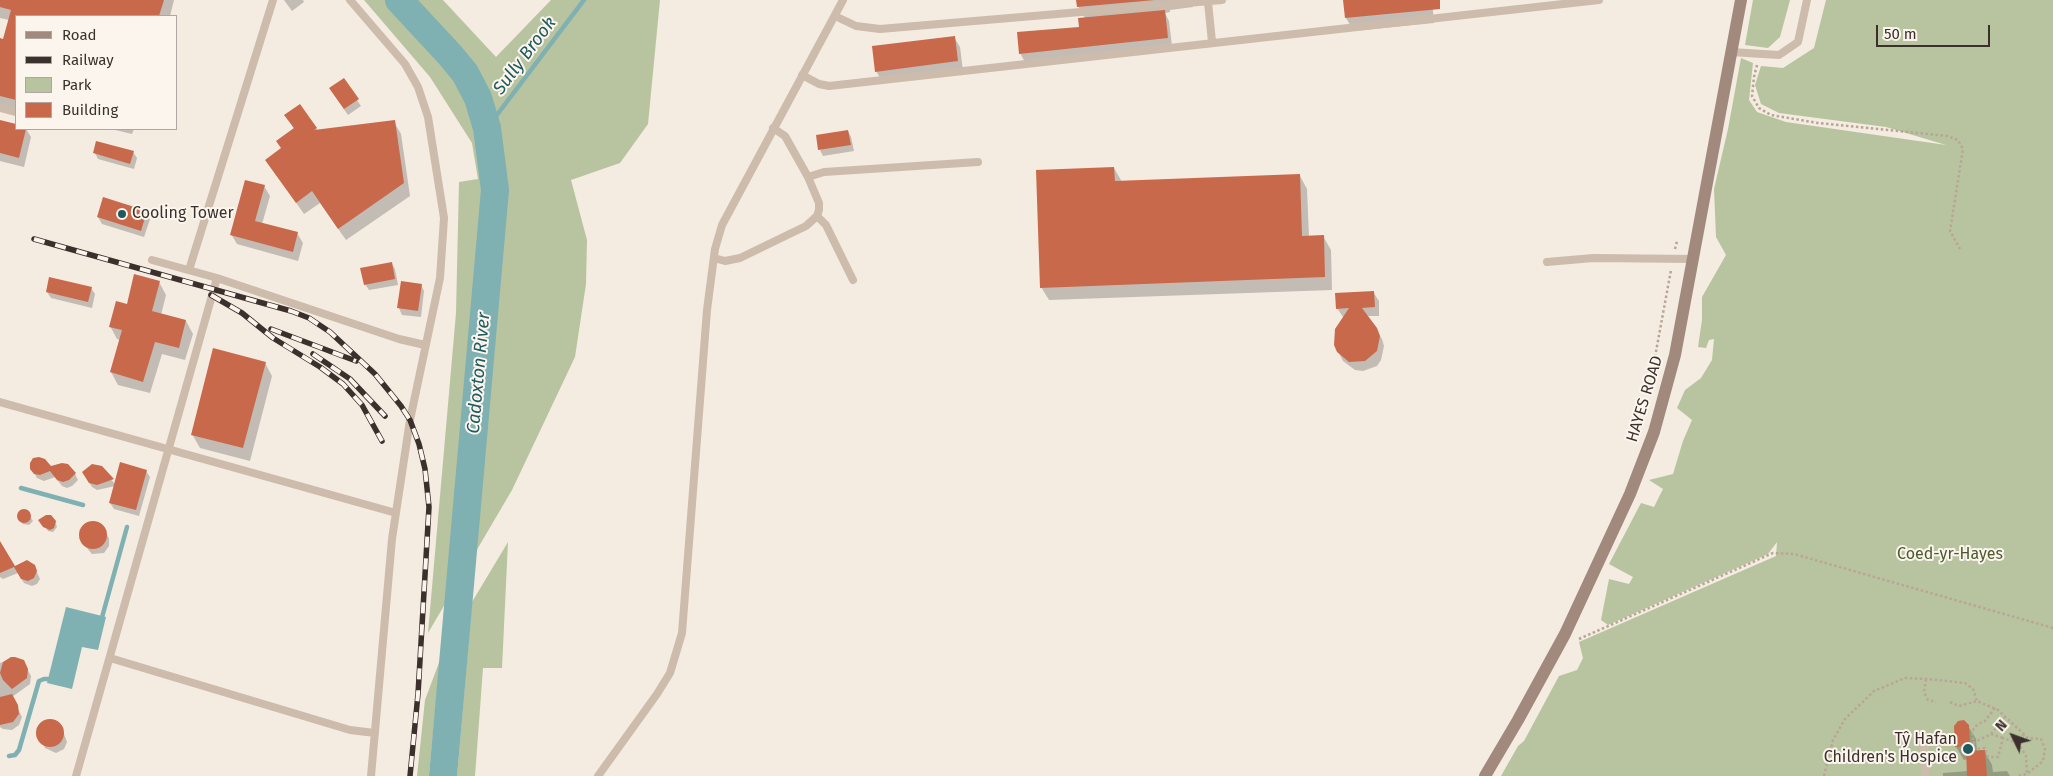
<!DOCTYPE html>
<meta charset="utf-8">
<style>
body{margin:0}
#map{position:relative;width:2053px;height:776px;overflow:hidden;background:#f4ebe1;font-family:"Fira Sans",sans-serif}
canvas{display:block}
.legend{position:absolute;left:15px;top:15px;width:162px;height:115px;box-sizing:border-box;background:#fbf5ee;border:1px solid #aea6a0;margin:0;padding:6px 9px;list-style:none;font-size:15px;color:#3b302b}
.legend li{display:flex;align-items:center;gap:10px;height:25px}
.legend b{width:25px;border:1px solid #aea6a0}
.north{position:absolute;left:1988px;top:711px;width:50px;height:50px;-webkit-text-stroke:4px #fbf5ee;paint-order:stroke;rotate:312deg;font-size:14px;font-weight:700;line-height:20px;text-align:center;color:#3b302b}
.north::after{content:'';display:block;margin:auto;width:18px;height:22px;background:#3b302b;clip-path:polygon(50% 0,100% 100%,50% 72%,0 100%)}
.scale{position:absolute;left:1876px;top:25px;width:114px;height:22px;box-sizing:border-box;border:2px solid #3b302b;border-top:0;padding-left:6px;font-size:15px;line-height:18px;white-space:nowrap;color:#3b302b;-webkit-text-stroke:4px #fbf5ee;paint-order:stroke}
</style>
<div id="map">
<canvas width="2053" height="776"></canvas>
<ul class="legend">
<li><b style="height:6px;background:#a18a7d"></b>Road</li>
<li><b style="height:6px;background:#3b302b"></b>Railway</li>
<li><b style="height:14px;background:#b8c4a0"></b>Park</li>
<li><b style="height:14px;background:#c8694b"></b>Building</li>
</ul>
<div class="north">N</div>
<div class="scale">50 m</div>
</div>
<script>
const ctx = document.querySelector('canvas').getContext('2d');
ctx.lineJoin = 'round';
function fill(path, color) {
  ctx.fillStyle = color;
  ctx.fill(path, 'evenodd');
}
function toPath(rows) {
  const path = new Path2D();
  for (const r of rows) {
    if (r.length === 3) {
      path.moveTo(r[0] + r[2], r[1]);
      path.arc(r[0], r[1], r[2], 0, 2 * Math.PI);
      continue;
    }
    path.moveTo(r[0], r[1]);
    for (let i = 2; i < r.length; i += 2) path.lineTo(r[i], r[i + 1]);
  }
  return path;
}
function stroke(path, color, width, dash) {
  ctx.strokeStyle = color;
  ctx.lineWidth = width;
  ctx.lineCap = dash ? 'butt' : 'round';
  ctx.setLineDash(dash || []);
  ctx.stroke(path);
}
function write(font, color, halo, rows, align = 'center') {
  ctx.font = font + ' "Fira Sans",sans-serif';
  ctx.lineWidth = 4;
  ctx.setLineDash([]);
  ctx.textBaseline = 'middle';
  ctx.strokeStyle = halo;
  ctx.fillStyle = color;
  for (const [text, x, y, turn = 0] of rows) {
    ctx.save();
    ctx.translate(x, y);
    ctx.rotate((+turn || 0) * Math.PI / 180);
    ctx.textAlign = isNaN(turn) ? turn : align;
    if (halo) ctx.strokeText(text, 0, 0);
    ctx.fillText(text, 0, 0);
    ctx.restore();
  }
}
fill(toPath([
 [364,0,443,0,496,57,551,0,660,0,648,124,620,163,571,180,587,240,586,284,575,357,512,490,428,633,456,313,459,182,478,179,472,143,430,77],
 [1753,0,1790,0,1780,37,1768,48,1745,45],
 [1826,0,2053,0,2053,776,1501,776,1518,746,1524,741,1559,676,1577,670,1583,658,1579,642,1776,556,1777,542,1768,554,1608,625,1601,620,1609,579,1629,584,1633,577,1609,564,1641,503,1654,507,1663,489,1649,480,1673,474,1683,441,1692,420,1677,408,1685,390,1701,378,1712,360,1714,339,1709,340,1706,348,1698,347,1702,320,1702,297,1726,255,1716,237,1714,189,1728,129,1741,58,1753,63,1749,100,1757,112,1786,122,1946,145,1886,127,1779,113,1761,104,1755,85,1761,66,1783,68,1814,48],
 [508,542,502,668,483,668,475,776,457,776,472,602],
 [440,660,429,776,417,776,425,700]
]), '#b8c4a0');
fill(toPath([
 [66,607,106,617,98,650,82,647,72,689,47,683]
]), '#7fb0b2');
fill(toPath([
 [0,0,174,0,170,16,16,16,16,111,0,106,0,39,4,40,9,20,0,18],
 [284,0,303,0,304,2,292,11],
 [1078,0,1192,0,1193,7,1170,10,1170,12,1165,13,1169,21,1172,46,1025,62,1020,53,1080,28,1085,18,1078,6],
 [1344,0,1432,0,1434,23,1354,31,1346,18],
 [954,37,960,47,963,71,882,81,876,71],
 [334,95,357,100,361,106,348,115],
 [300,106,318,131,394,122,401,134,410,196,346,240,320,203,304,214,267,161,282,149,294,129,286,115],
 [0,122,16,125,16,129,26,129,31,137,24,167,0,161],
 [111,129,134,129,132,134],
 [848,131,851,137,854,151,823,156,820,150],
 [133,152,137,158,134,169,98,159,95,153],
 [1114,168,1122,182,1300,176,1307,189,1309,237,1323,236,1331,250,1332,290,1049,300,1041,287],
 [264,186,270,196,262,224,297,233,303,243,298,261,237,244,231,234],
 [146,212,150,219,144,237,102,224,98,217],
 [391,263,395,269,398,285,369,290,365,284],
 [159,282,166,295,161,315,186,321,193,334,185,360,162,354,150,393,118,385,111,372,120,340,117,339,110,326,128,306],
 [402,282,421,285,424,291,421,317,402,315,399,308],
 [91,288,95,294,92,308,51,298,47,292],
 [1373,292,1379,301,1379,316,1367,316,1382,339,1384,346,1381,360,1377,366,1363,371,1355,370,1343,361,1338,351,1345,317,1343,317,1337,308],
 [265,363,272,376,250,461,200,448,192,434],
 [92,465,98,465,115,484,146,471,150,477,139,516,114,509,110,503,115,486,97,490,92,487,83,472],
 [50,468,75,474,78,480,72,486,67,488,62,486,55,477,44,481,37,478,33,471],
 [26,510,33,521,29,525,23,524,18,518,19,512],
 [40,520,55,521,57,527,53,532,48,531],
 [87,523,98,523,109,538,109,546,104,553,92,554,81,541,81,529],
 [0,552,7,555,14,567,34,566,40,579,37,584,32,586,24,583,18,573,3,579,0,577],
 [15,658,23,661,31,676,30,684,12,697,22,717,19,725,12,730,3,729,0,727,0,663],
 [51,720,61,726,67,742,64,749,56,753,45,748,38,733,43,723],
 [1968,726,1976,739,1977,752,1985,752,1992,765,1993,772,2007,771,2010,776,1943,776,1943,773,1968,771,1967,759,1964,760,1956,747]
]), '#0003');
stroke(toPath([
 [487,128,584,0],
 [21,488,83,505],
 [101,621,127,527],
 [9,756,15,755,19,750,39,681,44,679,48,679]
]), '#7fb0b2', 4.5);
stroke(toPath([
 [399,0,450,55,465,73,478,98,487,128,495,190,443,776]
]), '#7fb0b2', 28);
fill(toPath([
 [0,0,164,0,159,16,16,16,16,100,0,96,0,38,3,39,11,10,0,7],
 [1076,0,1155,0,1077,7],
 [1343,0,1440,0,1440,9,1345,18],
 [1165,10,1168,38,1019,54,1017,32,1079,27,1078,18],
 [955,36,958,61,875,72,872,46],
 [344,78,359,99,344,109,329,88],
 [300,104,317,128,314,130,395,120,404,183,338,229,312,191,296,203,265,160,281,148,276,141,294,128,284,115],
 [0,120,16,124,16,129,26,129,19,158,0,153],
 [848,130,851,145,818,150,816,135],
 [96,141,134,151,130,164,93,153],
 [1114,167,1115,181,1300,174,1302,236,1324,235,1325,277,1040,288,1036,170],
 [245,180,265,185,255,221,298,232,293,252,230,235],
 [103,197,147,211,141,231,97,217],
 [392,262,395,279,364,285,360,268],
 [134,274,160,281,152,311,186,320,179,348,155,342,143,382,110,372,122,330,109,327,116,301,127,304],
 [49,277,92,287,88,302,46,292],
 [401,281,422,284,418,311,397,308],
 [1374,291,1375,307,1362,308,1377,328,1380,336,1377,351,1365,361,1349,362,1337,352,1334,345,1335,329,1349,308,1336,309,1335,293],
 [213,348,266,362,243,448,191,435],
 [39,457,45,459,51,466,62,463,68,464,76,473,69,480,63,482,57,480,50,471,40,475,34,474,30,469,30,463,33,458],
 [120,462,147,470,136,510,109,503],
 [92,464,102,466,114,479,97,485,89,483,82,472],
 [24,516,7],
 [46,515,51,515,56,521,54,528,50,530,43,527,38,520],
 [93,535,14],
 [0,541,15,566,27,560,35,565,37,571,34,578,28,581,21,579,14,567,0,573],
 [11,657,15,657,24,660,28,669,27,678,12,689,3,680,0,673,3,662],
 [12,694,18,705,19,714,13,722,0,725,0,697],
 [50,733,14],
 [1964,720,1969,725,1970,746,1955,747,1954,726,1958,721],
 [1985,750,1987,776,1967,776,1966,751]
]), '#c8694b');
stroke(toPath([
 [1757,65,1754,77,1752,96,1759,108,1771,115,1818,123,1947,136,1958,140,1963,149,1950,231,1960,249],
 [1675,249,1677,241],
 [1655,357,1671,270],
 [1579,639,1773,553,1794,554,2053,628],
 [1926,679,1924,692,1928,700,1936,702],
 [1950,702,1959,706,1977,701,1998,710,2028,738,2041,739,2045,749,2043,761,2027,774,2018,776],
 [1995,708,1985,721,1978,724,1972,731,1974,749,1985,748,1988,757,1998,757,2003,738,2018,743],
 [1991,734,2005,717],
 [2024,734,2018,743,2026,756,2027,774],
 [1973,743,1991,734,2003,738],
 [1824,776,1833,740,1845,719,1874,691,1905,678,1928,679,1965,683,1973,689,1977,701]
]), '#b9a596', 2.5, [2.5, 2.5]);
stroke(toPath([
 [350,0,405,64,418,87,428,117,444,218,440,278,410,420,392,539,371,776],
 [1208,2,1212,42],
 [835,16,856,26,880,29,1222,0],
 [1731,52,1779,55,1798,42,1807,0],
 [802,75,819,84,829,86,1599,0],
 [0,108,16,112],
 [808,177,824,172,978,162],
 [817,216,826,225,853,280],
 [714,258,725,261,740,258,806,226,817,216,819,210,819,203,808,177,785,136,773,128],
 [152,260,217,278,399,339,425,345],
 [1547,262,1593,258,1693,259],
 [189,270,273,0],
 [0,402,396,513],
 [110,658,350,730,375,733],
 [1924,736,1925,776],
 [76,776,217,278],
 [598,776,657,694,670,673,682,633,707,310,715,249,722,225,843,0]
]), '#cdbbac', 8);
stroke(toPath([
 [1485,776,1518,720,1565,634,1630,494,1654,432,1675,355,1741,0]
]), '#a18a7d', 12);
const rail = toPath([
 [34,239,291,311,309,318,330,332,375,374,401,406,410,420,419,444,425,469,429,507,418,694,410,776],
 [211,295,242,313,273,338,320,367,343,384,362,405,382,441],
 [271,329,356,361],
 [313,354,350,379,385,416]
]);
stroke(rail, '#3b302b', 5.5);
stroke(rail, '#fbf5ee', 4, [11]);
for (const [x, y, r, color] of [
 [122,214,5,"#1f5a5e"],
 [1968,749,6,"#1f5a5e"]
]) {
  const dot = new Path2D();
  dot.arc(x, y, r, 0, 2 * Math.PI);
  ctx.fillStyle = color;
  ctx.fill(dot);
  stroke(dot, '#fbf5ee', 2);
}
write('16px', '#3b302b', '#fbf5ee', [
 ["Cooling Tower",132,214],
 ["Tŷ Hafan",1957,740,"right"],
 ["Children's Hospice",1957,758,"right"]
], 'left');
write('16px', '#3b302b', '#fbf5ee', [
 ["HAYES ROAD",1645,399,-73]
]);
write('16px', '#4a5a2e', '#fbf5ee', [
 ["Coed-yr-Hayes",1950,555]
]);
write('italic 18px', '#1f5a5e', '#fbf5ee', [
 ["Sully Brook",525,56,-53],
 ["Cadoxton River",479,373,-85]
]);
</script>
